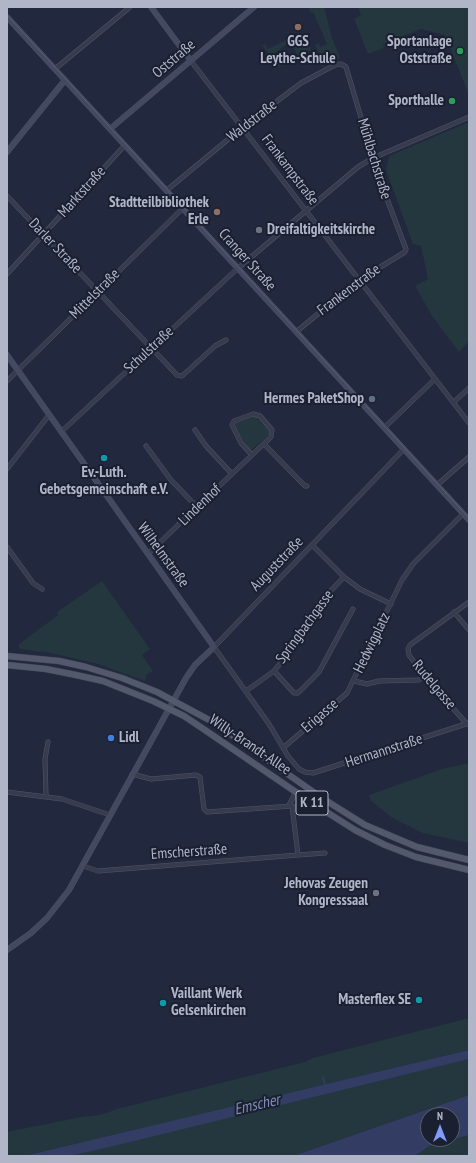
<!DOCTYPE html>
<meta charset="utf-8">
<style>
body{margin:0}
#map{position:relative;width:476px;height:1163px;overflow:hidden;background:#22283d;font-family:"PT Sans Narrow",sans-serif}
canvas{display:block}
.frame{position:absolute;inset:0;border:8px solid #b1b5c8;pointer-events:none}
.north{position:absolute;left:420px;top:1107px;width:40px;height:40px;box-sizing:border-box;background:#1b2031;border:1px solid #575c6d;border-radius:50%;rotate:0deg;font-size:11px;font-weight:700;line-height:16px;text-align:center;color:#b1b5c8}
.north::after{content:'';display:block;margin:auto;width:14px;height:18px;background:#829afc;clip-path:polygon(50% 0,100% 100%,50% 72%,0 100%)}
</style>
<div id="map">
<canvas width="476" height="1163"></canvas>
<div class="frame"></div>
<div class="north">N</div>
</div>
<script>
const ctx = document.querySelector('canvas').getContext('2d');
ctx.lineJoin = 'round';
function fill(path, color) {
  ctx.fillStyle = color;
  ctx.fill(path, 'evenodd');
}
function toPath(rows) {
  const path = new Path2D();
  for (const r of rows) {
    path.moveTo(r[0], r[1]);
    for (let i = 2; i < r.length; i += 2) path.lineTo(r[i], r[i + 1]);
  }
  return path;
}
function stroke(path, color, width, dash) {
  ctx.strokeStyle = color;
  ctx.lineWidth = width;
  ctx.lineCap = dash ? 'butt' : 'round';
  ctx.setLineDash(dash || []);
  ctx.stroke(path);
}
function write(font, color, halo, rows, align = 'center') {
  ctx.font = font + ' "PT Sans Narrow",sans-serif';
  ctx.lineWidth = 4;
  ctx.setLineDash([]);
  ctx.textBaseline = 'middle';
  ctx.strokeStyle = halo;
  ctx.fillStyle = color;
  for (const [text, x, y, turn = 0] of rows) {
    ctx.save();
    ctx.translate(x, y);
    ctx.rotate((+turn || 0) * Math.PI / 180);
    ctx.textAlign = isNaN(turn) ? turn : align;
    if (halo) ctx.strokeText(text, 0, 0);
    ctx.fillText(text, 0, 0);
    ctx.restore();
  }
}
fill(toPath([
 [308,7,324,7,332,38,340,57,339,59,333,60,322,67,320,64,323,62,315,45,319,43,320,47,327,44,313,12,311,13],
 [358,7,469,7,469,95,445,35,421,29,383,44,384,48,368,54,354,19,361,15],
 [290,38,291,41,275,53,284,64,279,67,262,45,265,44,268,49],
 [295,45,310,47,311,50,300,58,298,57,294,48],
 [469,122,469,341,459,352,432,316,415,286,428,279,421,246,413,244,386,170,389,156],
 [255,416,270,431,270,434,250,451,234,427,235,423],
 [102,581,150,649,142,655,153,671,147,674,145,681,98,664,51,653,19,649,19,644,58,615,57,612],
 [469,763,469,843,423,833,391,817,370,800,369,795,442,769],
 [469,1018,469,1050,24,1156,7,1156,7,1132,81,1117,100,1115,117,1109,305,1062,313,1058],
 [469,1059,469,1095,293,1156,70,1156],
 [469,1135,469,1156,415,1156,429,1146]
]), '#24363e');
fill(toPath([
 [469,1050,469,1059,118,1145,70,1156,24,1156],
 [469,1095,469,1135,429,1146,415,1156,293,1156],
 [428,1115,452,1115,452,1139,428,1139]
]), '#333d63');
stroke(toPath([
 [323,1077,325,1085]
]), '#333d63', 1.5);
const street = toPath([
 [191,61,469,423],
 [55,69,130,7],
 [167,190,243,127,301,83,335,65,341,64,346,67,379,178,406,249,405,252,359,280,296,332],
 [7,196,177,375,182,376,215,346,226,340],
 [7,274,125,145],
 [7,381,183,208],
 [454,402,469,388],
 [384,428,435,379],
 [195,430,206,446,232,474],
 [61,432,237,269,358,167,373,158,469,117],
 [264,444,305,486,307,486],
 [146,446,171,480,197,507],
 [404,449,214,647,269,724,288,756,299,769,305,772,313,773,469,723],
 [7,469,49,415],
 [437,485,469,457],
 [312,545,344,577,360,589,391,604],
 [7,547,33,583,42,589],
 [148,554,178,525,271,437,272,430,260,416,253,414,234,421,232,425,241,443,252,455],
 [454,612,469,630],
 [274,671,294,693,298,693,319,672,353,609],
 [354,681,367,684,379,681,418,680,425,677],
 [246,691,274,671,290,651,320,602,344,577],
 [467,724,425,677,409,655,408,649,410,645,469,602],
 [283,748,347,693,402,580,413,564,463,514],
 [7,792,62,799,110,815],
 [46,796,45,759,48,742],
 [289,805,296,792],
 [293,809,306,799],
 [298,855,325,853],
 [83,866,98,871,298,855,292,806,207,812,204,809,200,777,196,775,151,779,132,774]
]);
const secondary = toPath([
 [151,7,191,61],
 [7,17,469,520],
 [110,129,254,7],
 [7,152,65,80],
 [7,355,214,647,195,665,186,678,69,890,47,918,31,933,7,950]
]);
const primary = toPath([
 [7,656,59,661,86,667,122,678,157,692,213,722,322,798,365,825,417,847,469,860],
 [7,665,46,669,76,675,103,681,153,701,184,716,202,728,306,799,355,830,385,845,416,857,469,870]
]);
stroke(street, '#515567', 5);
stroke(secondary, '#515567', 6);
stroke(primary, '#3f4455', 7);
stroke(street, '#363b4d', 4);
stroke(secondary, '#434960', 5.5);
stroke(primary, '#53596d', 6);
stroke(toPath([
 [7,15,469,518]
]), '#575e74', 1);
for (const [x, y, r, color] of [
 [298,27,4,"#8d6e63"],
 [460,51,4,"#2e9e5b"],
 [452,101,4,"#2e9e5b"],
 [217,212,4,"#8d6e63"],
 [259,230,4,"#6b7280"],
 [372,399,4,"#5c6f8a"],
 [104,458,4,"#0f9aa8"],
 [111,738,4,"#3f7fe0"],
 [376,893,4,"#6b7280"],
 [419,1000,4,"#0f9aa8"],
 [163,1003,4,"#0f9aa8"]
]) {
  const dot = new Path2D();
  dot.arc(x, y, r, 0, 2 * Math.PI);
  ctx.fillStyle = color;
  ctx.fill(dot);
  stroke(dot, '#1b2031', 1.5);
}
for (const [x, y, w] of [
 [312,803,32]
]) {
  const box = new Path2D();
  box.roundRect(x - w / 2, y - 12, w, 24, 3);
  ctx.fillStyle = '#1b2031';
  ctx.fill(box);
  stroke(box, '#b1b5c8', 1);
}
write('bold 14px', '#b1b5c8', null, [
 ["K 11",312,803]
]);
write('bold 15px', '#b1b5c8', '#1b2031', [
 ["GGS",298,42,"center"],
 ["Leythe-Schule",298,59,"center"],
 ["Sportanlage",452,42],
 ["Oststraße",452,59],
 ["Sporthalle",444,101],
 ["Stadtteilbibliothek",209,203],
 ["Erle",209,220],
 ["Dreifaltigkeitskirche",267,230,"left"],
 ["Hermes PaketShop",364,399],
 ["Ev.-Luth.",104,473,"center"],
 ["Gebetsgemeinschaft e.V.",104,490,"center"],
 ["Lidl",119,738,"left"],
 ["Jehovas Zeugen",368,884],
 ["Kongresssaal",368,901],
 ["Vaillant Werk",171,994,"left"],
 ["Gelsenkirchen",171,1011,"left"],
 ["Masterflex SE",411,1000]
], 'right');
write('15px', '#b1b5c8', '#1b2031', [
 ["Oststraße",174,59,-40],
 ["Waldstraße",252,121,-38],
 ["Mühlbachstraße",374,159,73],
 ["Frankampstraße",290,170,53],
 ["Marktstraße",82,192,-48],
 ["Darler Straße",55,246,46],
 ["Cranger Straße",247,260,48],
 ["Frankenstraße",349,290,-37],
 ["Mittelstraße",95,294,-45],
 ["Schulstraße",149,350,-43],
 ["Lindenhof",200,505,-44],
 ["Wilhelmstraße",163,555,54],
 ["Auguststraße",277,564,-46],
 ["Springbachgasse",305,627,-54],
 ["Hedwigplatz",372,643,-64],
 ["Rudelgasse",434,685,50],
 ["Erigasse",320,716,-41],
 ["Willy-Brandt-Allee",250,745,34],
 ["Hermannstraße",384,751,-18],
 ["Emscherstraße",189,852,-4]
]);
write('italic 16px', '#7f8bb6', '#1b2031', [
 ["Emscher",257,1105,-13]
]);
</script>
